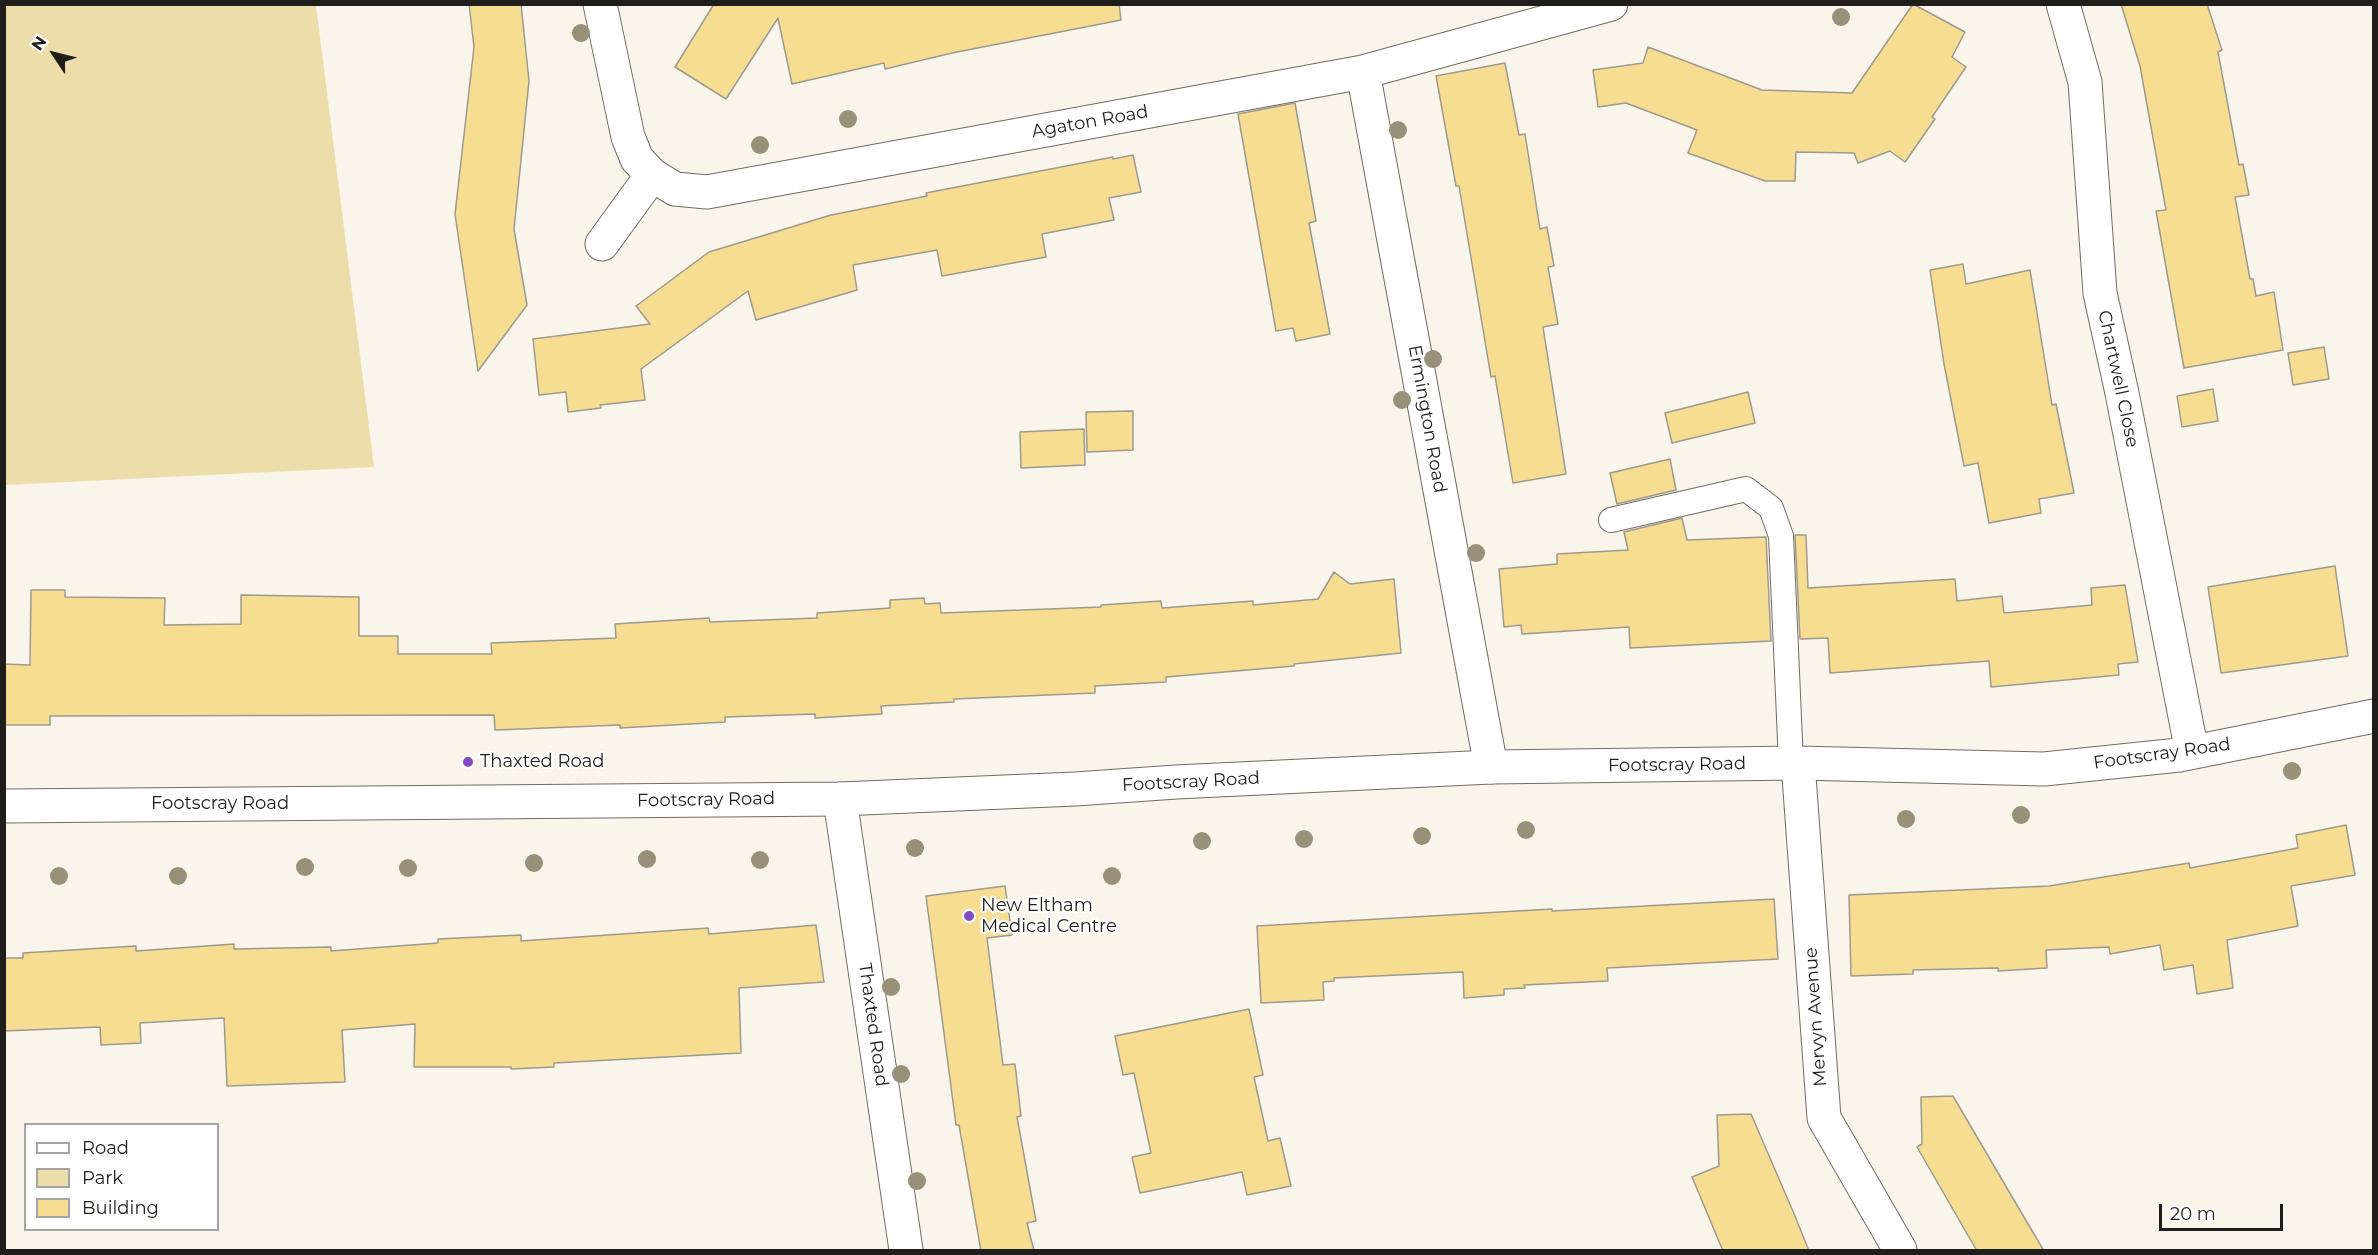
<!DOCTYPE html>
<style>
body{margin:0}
#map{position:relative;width:2378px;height:1255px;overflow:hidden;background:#f9f5ea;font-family:Montserrat,sans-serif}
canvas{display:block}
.frame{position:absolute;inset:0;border:6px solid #1f1e1a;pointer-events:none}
.legend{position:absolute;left:24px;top:1123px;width:195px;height:108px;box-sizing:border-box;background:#fff;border:2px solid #a5a5a3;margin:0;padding:8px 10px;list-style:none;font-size:18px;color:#1f1e1a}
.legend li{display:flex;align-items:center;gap:12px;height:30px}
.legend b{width:30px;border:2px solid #a5a5a3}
.north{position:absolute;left:24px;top:24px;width:60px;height:60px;-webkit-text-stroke:4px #fff;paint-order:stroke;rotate:305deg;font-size:16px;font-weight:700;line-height:24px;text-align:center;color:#1f1e1a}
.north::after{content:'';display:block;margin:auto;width:21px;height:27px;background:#1f1e1a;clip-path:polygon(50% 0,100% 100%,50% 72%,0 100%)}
.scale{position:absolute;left:2159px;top:1204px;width:124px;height:27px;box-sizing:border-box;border:3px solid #1f1e1a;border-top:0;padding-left:8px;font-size:18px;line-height:21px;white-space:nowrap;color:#1f1e1a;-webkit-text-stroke:4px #fff;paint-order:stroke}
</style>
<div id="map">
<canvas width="2378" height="1255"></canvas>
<div class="frame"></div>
<ul class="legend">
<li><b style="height:8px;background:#fff"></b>Road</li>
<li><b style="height:16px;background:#edddab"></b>Park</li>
<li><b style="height:16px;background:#f6dd91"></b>Building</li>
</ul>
<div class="north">N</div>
<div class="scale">20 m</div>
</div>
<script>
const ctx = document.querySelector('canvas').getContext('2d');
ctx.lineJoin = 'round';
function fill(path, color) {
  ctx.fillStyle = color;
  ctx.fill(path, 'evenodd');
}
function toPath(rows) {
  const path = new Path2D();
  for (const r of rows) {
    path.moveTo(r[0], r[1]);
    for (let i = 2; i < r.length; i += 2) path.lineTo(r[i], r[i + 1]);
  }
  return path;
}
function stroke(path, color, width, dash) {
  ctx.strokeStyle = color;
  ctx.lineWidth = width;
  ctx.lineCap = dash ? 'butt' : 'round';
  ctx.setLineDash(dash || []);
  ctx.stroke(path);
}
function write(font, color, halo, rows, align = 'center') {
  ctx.font = font + ' Montserrat,sans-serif';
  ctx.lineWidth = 4.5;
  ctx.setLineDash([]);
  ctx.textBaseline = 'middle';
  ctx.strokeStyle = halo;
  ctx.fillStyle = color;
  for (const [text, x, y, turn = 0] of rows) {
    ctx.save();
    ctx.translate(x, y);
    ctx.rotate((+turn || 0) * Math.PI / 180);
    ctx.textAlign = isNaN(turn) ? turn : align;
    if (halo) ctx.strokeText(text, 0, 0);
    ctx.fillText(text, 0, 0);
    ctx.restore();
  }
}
fill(toPath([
 [4,5,316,5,374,467,5,485]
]), '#edddab');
const building = toPath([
 [469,4,521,4,529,81,514,229,527,305,478,371,455,214,474,47,469,4],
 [714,4,1119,4,1121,20,952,53,885,69,884,63,792,84,778,18,726,99,675,67,714,4],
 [1913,4,1965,32,1952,57,1966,67,1932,117,1935,119,1905,162,1890,151,1858,163,1854,153,1796,152,1795,181,1765,181,1688,153,1697,130,1626,103,1598,107,1593,70,1643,63,1648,47,1762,90,1852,93,1913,4],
 [2121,4,2207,4,2222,50,2218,52,2239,165,2243,164,2249,195,2235,197,2250,279,2253,279,2256,296,2274,292,2283,350,2184,368,2156,211,2166,210,2140,66,2121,4],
 [1505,63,1519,135,1525,134,1540,229,1547,227,1554,266,1548,267,1558,324,1543,327,1566,474,1513,483,1495,376,1491,377,1459,186,1456,186,1436,76,1505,63],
 [1295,103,1316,221,1309,223,1330,334,1296,341,1293,328,1276,331,1238,114,1295,103],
 [1133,155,1141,192,1109,198,1114,220,1042,234,1046,257,942,276,937,250,853,265,857,290,756,320,748,291,641,369,645,400,600,405,601,408,568,412,566,392,539,395,533,339,650,324,636,306,709,252,831,215,927,196,926,193,1113,157,1113,159,1133,155],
 [1963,264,1966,284,2030,270,2052,405,2056,404,2074,493,2039,499,2041,513,1989,523,1978,463,1964,466,1944,364,1930,270,1963,264],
 [2324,347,2329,379,2293,385,2288,353,2324,347],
 [2213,389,2218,421,2182,427,2177,396,2213,389],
 [1748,392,1755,423,1672,443,1665,413,1748,392],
 [1133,411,1133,450,1087,452,1086,412,1133,411],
 [1084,429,1085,465,1021,468,1020,432,1084,429],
 [1670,459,1676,490,1617,504,1610,473,1670,459],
 [1682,518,1687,540,1766,537,1771,641,1630,648,1629,627,1522,634,1521,625,1504,627,1499,569,1557,564,1557,554,1628,550,1624,532,1682,518],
 [1795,535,1806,535,1808,588,1955,579,1957,601,2002,596,2004,613,2092,605,2091,588,2125,585,2138,662,2118,664,2119,675,1991,687,1989,661,1830,673,1828,638,1800,639,1795,535],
 [2335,566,2348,656,2221,673,2208,587,2335,566],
 [1334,572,1350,584,1394,579,1401,653,1294,664,1294,666,1166,677,1166,682,1095,686,1095,693,954,699,954,702,881,706,882,714,815,718,815,714,725,717,725,722,620,728,620,725,495,730,494,715,50,716,50,725,4,725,4,664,30,665,31,590,65,590,65,597,165,598,164,625,241,624,241,595,359,597,359,636,398,636,398,654,492,654,491,643,616,638,615,624,709,618,710,622,817,618,817,613,890,608,890,600,924,598,925,604,940,603,941,613,1101,607,1101,605,1161,601,1162,608,1253,601,1253,605,1318,599,1334,572],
 [2346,825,2355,875,2291,886,2298,926,2227,940,2233,988,2197,994,2193,965,2164,970,2160,945,2110,954,2109,947,2046,950,2047,968,1998,971,1998,968,1913,970,1913,974,1851,976,1849,895,2049,886,2189,863,2190,868,2298,848,2296,835,2346,825],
 [1005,886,1012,935,987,938,1003,1065,1015,1064,1021,1116,1017,1117,1036,1221,1027,1223,1034,1251,981,1251,959,1125,956,1125,926,896,1005,886],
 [1774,899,1778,959,1607,968,1608,981,1524,985,1525,988,1504,989,1504,995,1464,998,1463,972,1334,978,1334,981,1323,982,1324,1000,1261,1003,1257,926,1552,909,1552,911,1774,899],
 [816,925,824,982,739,988,741,1053,554,1063,554,1067,511,1069,511,1067,414,1067,415,1024,342,1030,345,1082,227,1086,224,1018,140,1023,141,1043,101,1045,100,1027,4,1031,4,958,23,958,23,953,136,946,136,951,234,944,234,949,331,947,331,951,438,943,438,939,521,935,521,941,708,928,709,934,816,925],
 [1249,1009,1263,1075,1254,1077,1268,1141,1280,1138,1291,1186,1247,1195,1242,1172,1140,1193,1132,1157,1151,1153,1134,1073,1123,1075,1115,1036,1249,1009],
 [1953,1096,2011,1195,2044,1251,1977,1251,1917,1147,1922,1144,1921,1097,1953,1096],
 [1751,1114,1795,1216,1809,1251,1723,1251,1692,1177,1719,1166,1717,1115,1751,1114]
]);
fill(building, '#f6dd91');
stroke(building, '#9e9a90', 1.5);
const lane = toPath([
 [1611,520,1746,489,1771,508,1781,536,1791,763]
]);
const street = toPath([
 [600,4,628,137,637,159,652,175,675,189,707,192,1363,72,1611,4],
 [2063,4,2085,82,2100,293,2122,393,2192,752],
 [1363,72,1491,767],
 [602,244,652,175],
 [1798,763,1824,1118,1900,1250],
 [840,799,906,1250]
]);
const primary = toPath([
 [4,806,840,799,1075,789,1176,782,1491,767,1798,763,2044,769,2179,755,2374,716]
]);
stroke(lane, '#706c63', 26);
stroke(street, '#706c63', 35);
stroke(primary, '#706c63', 35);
stroke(lane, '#fff', 24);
stroke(street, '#fff', 33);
stroke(primary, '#fff', 33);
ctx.fillStyle = '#989079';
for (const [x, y] of [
 [1841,17],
 [581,33],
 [848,119],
 [1398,130],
 [760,145],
 [1433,359],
 [1402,400],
 [1476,553],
 [2292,771],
 [2021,815],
 [1906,819],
 [1526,830],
 [1422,836],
 [1304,839],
 [1202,841],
 [915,848],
 [647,859],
 [760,860],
 [534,863],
 [305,867],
 [408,868],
 [59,876],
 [178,876],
 [1112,876],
 [891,987],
 [901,1074],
 [917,1181]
]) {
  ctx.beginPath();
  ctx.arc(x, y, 9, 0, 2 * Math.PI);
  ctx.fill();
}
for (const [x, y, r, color] of [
 [468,762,6,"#824bc2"],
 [969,916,6,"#824bc2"]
]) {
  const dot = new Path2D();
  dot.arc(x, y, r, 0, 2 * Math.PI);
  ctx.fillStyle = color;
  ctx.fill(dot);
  stroke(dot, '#fff', 2);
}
write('18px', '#1f1e1a', '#fff', [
 ["Agaton Road",1090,122,-10],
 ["Chartwell Close",2118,379,78],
 ["Ermington Road",1427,419,80],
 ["Footscray Road",2162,754,-8],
 ["Footscray Road",1677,765,-1],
 ["Footscray Road",1191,782,-3],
 ["Footscray Road",706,800,-1],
 ["Footscray Road",220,804],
 ["Mervyn Avenue",1816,1017,-94],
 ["Thaxted Road",873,1025,82]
]);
write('18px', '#1f1e1a', '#fff', [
 ["Thaxted Road",480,762],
 ["New Eltham",981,906],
 ["Medical Centre",981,927]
], 'left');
</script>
